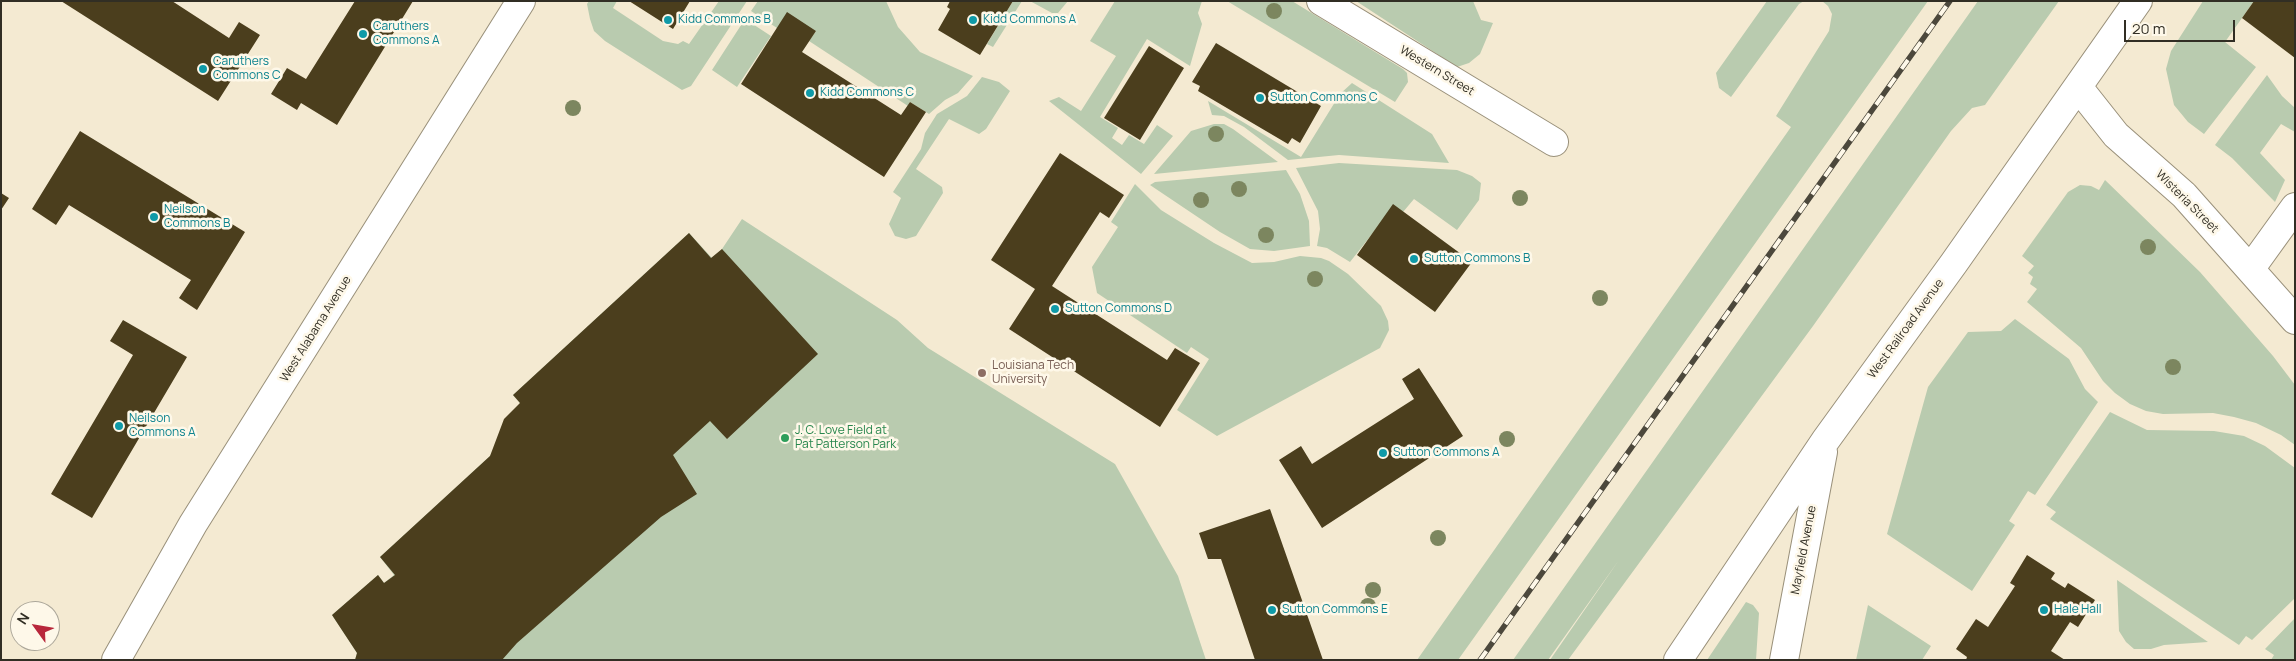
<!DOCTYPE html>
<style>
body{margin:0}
#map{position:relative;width:2296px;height:661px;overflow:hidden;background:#f4ead2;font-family:Manrope,sans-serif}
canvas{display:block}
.frame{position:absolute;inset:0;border:2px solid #312e24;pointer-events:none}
.north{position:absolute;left:10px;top:601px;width:50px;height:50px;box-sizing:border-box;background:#fef8e9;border:1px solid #aca79a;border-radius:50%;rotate:302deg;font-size:14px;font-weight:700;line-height:20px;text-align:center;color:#312e24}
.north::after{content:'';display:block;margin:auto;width:18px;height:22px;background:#b8273b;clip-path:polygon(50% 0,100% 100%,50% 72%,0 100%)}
.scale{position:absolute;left:2124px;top:20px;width:111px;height:22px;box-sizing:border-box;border:2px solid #312e24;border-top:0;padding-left:6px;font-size:15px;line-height:18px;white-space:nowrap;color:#312e24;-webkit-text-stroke:4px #fef8e9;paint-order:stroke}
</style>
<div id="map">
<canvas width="2296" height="661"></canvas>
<div class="frame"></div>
<div class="north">N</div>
<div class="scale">20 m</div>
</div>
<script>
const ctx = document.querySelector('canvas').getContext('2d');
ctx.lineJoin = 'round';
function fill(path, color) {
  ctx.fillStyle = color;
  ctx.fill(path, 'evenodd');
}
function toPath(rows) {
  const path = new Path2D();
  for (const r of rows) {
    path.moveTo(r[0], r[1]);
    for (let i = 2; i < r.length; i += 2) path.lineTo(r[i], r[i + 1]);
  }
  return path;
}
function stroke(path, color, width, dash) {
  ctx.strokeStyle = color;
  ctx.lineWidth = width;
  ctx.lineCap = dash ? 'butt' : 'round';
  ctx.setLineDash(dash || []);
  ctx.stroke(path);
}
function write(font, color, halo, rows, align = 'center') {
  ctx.font = font + ' Manrope,sans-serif';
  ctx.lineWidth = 5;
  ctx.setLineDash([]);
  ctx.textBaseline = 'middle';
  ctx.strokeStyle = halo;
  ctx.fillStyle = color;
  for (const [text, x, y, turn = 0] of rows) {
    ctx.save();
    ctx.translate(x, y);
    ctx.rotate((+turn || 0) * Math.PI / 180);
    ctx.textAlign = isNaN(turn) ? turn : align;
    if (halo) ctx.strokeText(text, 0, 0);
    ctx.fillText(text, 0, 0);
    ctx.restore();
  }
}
fill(toPath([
 [589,1,617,1,613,8,663,41,678,44,683,41,689,44,719,1,747,1,691,86,682,90,605,41,594,31,590,19,587,4],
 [758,1,886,1,898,27,920,52,973,76,958,93,945,100,929,114,910,102,908,106,809,41,816,31,777,28,751,11],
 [1013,1,1022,1,993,47,987,44],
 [1030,1,1068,1,1058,13,1052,13],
 [1115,1,1202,1,1198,13,1202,24,1190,66,1147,39,1100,117,1118,128,1112,138,1122,145,1129,135,1144,144,1157,125,1173,136,1141,174,1049,101,1059,97,1081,111,1116,56,1090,41],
 [1227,1,1292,1,1403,69,1407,73,1408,82,1395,102],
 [1356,1,1473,1,1481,20,1493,23,1480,54,1469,63,1457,67],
 [1767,1,1804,1,1799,4,1731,97,1719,88,1716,73],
 [1822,1,1928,1,1458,660,1417,660,1791,127,1776,116,1829,31,1832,14,1828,6],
 [1978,1,2059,1,1985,105,1972,108,1951,131,1813,326,1568,660,1550,660,1619,560,1548,660,1513,660],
 [2203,1,2254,1,2225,42,2256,67,2204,134,2188,122,2174,105,2166,69,2171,51],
 [745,19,771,36,737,87,712,70],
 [2267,75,2282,96,2295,108,2295,132,2281,124,2260,153,2285,180,2275,202,2232,158,2215,145],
 [982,77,999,82,1010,91,986,129,979,134,949,119,916,169,942,187,943,193,916,236,906,239,895,236,889,224,901,198,893,192,921,149,925,133,937,114,967,96],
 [1352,83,1432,134,1449,163,1339,155,1288,160,1244,127,1224,116,1212,115,1208,101,1301,157,1340,94],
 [1214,124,1224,124,1233,129,1278,162,1154,174,1191,131],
 [1339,163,1457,170,1472,176,1481,183,1479,200,1457,230,1414,199,1403,212,1394,206,1350,262,1327,248,1317,246,1320,229,1318,211,1296,168],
 [1286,170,1300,194,1309,221,1310,246,1274,251,1250,249,1220,232,1150,185,1155,182],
 [2105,180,2200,272,2273,356,2295,385,2295,445,2281,435,2256,423,2234,417,2213,413,2163,414,2146,411,2130,404,2115,393,2103,381,2081,348,2027,302,2037,289,2030,284,2033,277,2028,273,2034,266,2022,256,2068,192,2080,185,2091,186,2099,190],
 [1135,184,1161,210,1214,243,1252,263,1274,262,1300,256,1321,258,1329,261,1348,274,1381,306,1388,321,1389,330,1380,348,1217,436,1177,410,1209,359,1191,347,1187,353,1097,293,1092,267,1118,227,1111,222],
 [742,219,897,320,928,348,1115,464,1178,576,1206,660,355,660,357,653,332,615,378,575,384,583,394,575,380,557,490,456,520,403,513,395,689,233,712,258,722,249],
 [2015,319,2069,359,2085,389,2098,402,2035,495,2028,491,2009,521,2015,525,1972,591,1887,534,1928,387,1968,332,2001,331],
 [2110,412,2147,430,2214,431,2244,436,2265,446,2295,468,2295,598,2252,640,2246,636,2239,645,2050,519,2056,512,2046,505],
 [2117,580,2208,642,2164,645,2151,649,2134,649,2126,642,2119,631],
 [1746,602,1753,605,1759,613,1756,660,1707,660],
 [1868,605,1931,646,1922,660,1856,660],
 [2295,618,2295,660,2271,660,2274,655,2265,649]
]), '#b9cbaf');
fill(toPath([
 [61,1,172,1,229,38,239,22,260,35,218,101],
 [355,1,413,1,337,125,301,103,297,110,271,94,287,68,306,79],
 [629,1,690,1,673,29],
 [950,1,1013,1,980,55,938,30,950,9,947,7],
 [2254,1,2295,1,2295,58,2242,18],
 [787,12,816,31,802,52,901,115,910,102,926,112,884,177,741,84],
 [1216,43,1321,106,1300,143,1292,138,1288,144,1198,91,1200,86,1192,82],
 [1149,46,1184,68,1140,140,1104,118],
 [80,131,245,232,197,310,179,298,191,280,69,205,56,225,32,209],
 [1060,153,1124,195,1109,218,1100,212,1052,286,1167,360,1175,348,1200,363,1160,427,1009,329,1035,289,991,260],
 [1,193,9,198,1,210],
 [1393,204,1472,262,1435,312,1357,255],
 [689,233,711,258,722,249,818,354,727,439,710,421,673,455,697,494,661,517,517,643,502,660,355,660,357,653,332,615,378,575,384,583,395,575,380,557,490,456,504,419,520,403,513,395],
 [123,320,187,357,92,518,51,494,133,355,110,341],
 [1419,368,1463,436,1322,528,1279,460,1301,446,1312,464,1414,399,1402,379],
 [1270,509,1323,660,1255,660,1221,559,1208,559,1199,533],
 [2027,555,2055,573,2051,579,2065,588,2068,583,2095,600,2078,627,2070,622,2051,651,2065,660,1966,660,1967,657,1956,649,1976,619,1988,627,2015,586,2010,583]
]), '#4b3e1d');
const minor = toPath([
 [1321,1,1554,142],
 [2078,87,2116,135,2184,195,2295,320],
 [2251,268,2295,207],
 [1678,660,1825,441,1954,263,2138,1],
 [1784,660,1823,452]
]);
const major = toPath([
 [116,660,193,524,521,1]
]);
stroke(minor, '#99907a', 30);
stroke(major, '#99907a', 30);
stroke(minor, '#fff', 28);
stroke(major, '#fff', 28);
const rail = toPath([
 [1480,660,1950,1]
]);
stroke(rail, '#4c483c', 5.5);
stroke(rail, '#fef8e9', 4, [11]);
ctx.fillStyle = '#7c865f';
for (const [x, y] of [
 [1274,11],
 [573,108],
 [1216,134],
 [1239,189],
 [1520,198],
 [1201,200],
 [1266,235],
 [2148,247],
 [1315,279],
 [1600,298],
 [2173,367],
 [1507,439],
 [1438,538],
 [1373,590],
 [1368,606]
]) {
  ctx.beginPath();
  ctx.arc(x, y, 8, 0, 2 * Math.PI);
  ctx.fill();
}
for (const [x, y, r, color] of [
 [668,20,5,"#0f9aa8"],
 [973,20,5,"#0f9aa8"],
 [363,34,5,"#0f9aa8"],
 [203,69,5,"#0f9aa8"],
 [810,93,5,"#0f9aa8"],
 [1260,98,5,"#0f9aa8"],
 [154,217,5,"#0f9aa8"],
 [1414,259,5,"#0f9aa8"],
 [1055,309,5,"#0f9aa8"],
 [982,373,5,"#8d6e63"],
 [119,426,5,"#0f9aa8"],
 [785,438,5,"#2e9e5b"],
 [1383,453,5,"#0f9aa8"],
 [1272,610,5,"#0f9aa8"],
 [2044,610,5,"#0f9aa8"]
]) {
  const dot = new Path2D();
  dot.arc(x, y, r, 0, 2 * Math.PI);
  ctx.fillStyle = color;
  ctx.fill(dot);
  stroke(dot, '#fef8e9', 2);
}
write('12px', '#0d838f', '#fef8e9', [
 ["Kidd Commons B",678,20],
 ["Kidd Commons A",983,20],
 ["Caruthers",373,27],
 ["Commons A",373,41],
 ["Caruthers",213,62],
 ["Commons C",213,76],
 ["Kidd Commons C",820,93],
 ["Sutton Commons C",1270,98],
 ["Neilson",164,210],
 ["Commons B",164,224],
 ["Sutton Commons B",1424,259],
 ["Sutton Commons D",1065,309],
 ["Neilson",129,419],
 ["Commons A",129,433],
 ["Sutton Commons A",1393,453],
 ["Sutton Commons E",1282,610],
 ["Hale Hall",2054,610]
], 'left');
write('12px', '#312e24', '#fef8e9', [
 ["Western Street",1437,71,31],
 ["Wisteria Street",2187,202,45],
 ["West Alabama Avenue",316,329,-58],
 ["West Railroad Avenue",1906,329,-54],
 ["Mayfield Avenue",1804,550,-79]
]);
write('12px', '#785e54', '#fef8e9', [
 ["Louisiana Tech",992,366],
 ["University",992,380]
], 'left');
write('12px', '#27864d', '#fef8e9', [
 ["J. C. Love Field at",795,431],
 ["Pat Patterson Park",795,445]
], 'left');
</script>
